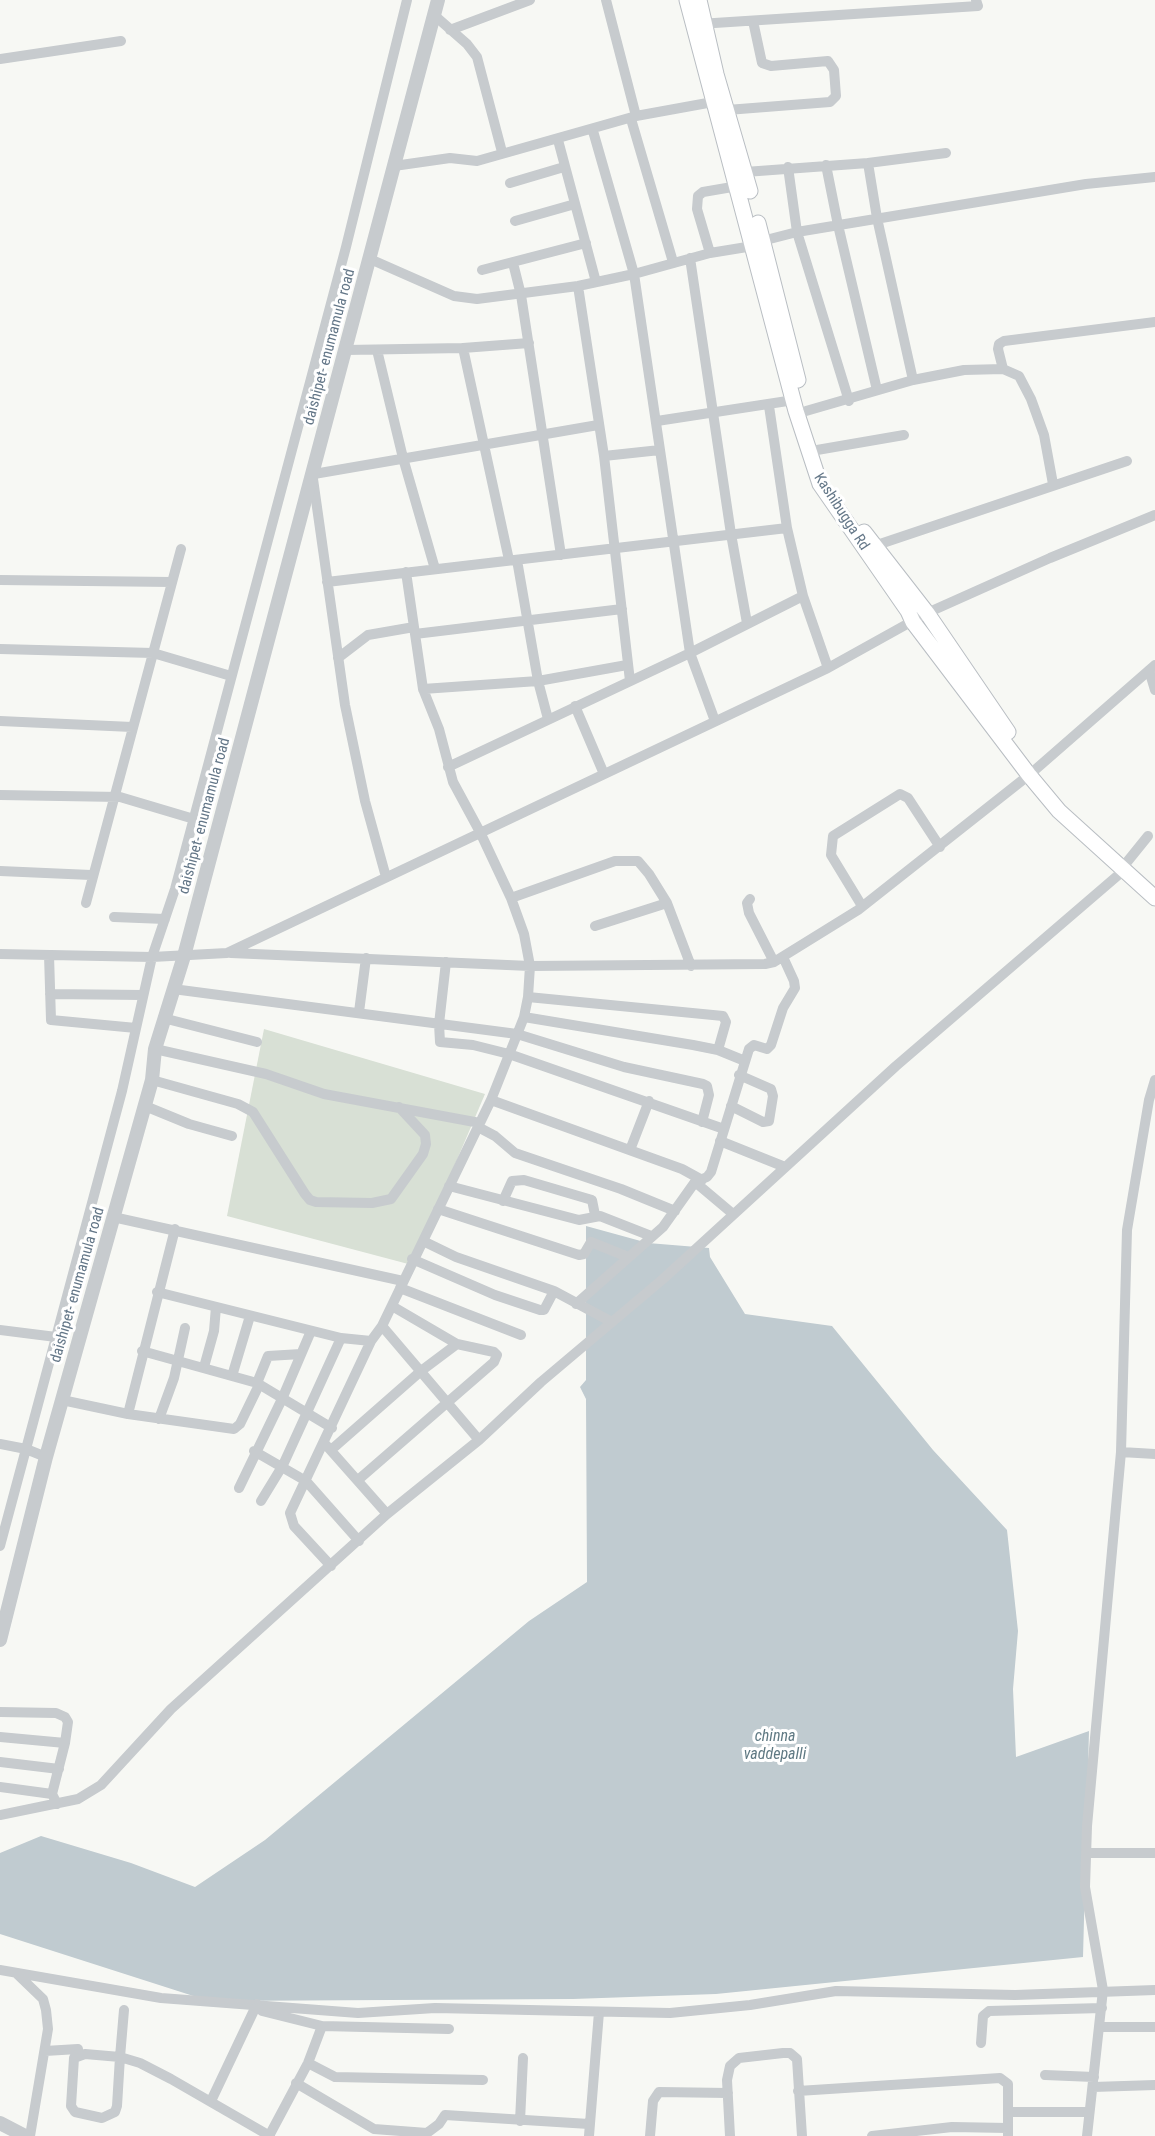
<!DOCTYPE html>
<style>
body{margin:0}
canvas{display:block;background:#f7f8f4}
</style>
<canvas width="1155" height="2136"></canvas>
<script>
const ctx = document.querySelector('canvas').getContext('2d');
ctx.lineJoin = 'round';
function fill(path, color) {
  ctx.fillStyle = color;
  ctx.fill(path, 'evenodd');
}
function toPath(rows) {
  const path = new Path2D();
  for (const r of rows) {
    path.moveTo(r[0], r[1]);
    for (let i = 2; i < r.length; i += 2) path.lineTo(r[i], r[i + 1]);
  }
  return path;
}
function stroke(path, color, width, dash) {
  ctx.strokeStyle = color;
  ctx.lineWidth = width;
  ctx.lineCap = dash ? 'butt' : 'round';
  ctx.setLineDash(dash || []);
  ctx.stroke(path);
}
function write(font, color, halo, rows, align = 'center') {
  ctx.font = font + ' "Roboto Condensed",sans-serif';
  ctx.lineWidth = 6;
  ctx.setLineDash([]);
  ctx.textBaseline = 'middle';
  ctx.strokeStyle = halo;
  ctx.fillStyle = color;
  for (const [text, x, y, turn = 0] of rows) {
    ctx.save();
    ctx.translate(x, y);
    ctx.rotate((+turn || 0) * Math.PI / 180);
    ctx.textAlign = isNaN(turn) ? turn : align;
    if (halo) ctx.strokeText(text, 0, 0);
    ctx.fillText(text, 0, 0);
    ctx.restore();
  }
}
fill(toPath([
 [264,1029,485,1094,412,1265,227,1216]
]), '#d8e0d5');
fill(toPath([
 [586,1226,648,1243,709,1248,710,1257,745,1314,832,1326,933,1450,1007,1530,1018,1631,1013,1689,1016,1757,1089,1731,1083,1957,716,1994,573,1999,209,2001,0,1934,0,1853,41,1836,131,1863,195,1887,265,1840,529,1621,587,1582,586,1399,580,1387,586,1380]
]), '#c0cbd0');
const secondary = toPath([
 [687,0,796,411,820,484,908,611,913,622,1029,775,1059,811,1155,898],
 [699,0,716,74,750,191],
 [758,223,798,380],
 [864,532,927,613,1008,732]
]);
stroke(secondary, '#b9bec3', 17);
stroke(toPath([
 [606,0,636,116],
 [434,15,467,44,477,57,502,152],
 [699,24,978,6,976,0],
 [450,30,530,0],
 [0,59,121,41],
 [727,110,830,102,836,96,834,70,828,61,771,66,762,63,753,21],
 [631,119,673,262],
 [593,131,634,274,690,653,715,721],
 [558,140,596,282],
 [868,163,877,218,913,380],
 [826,165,838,225,877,390],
 [394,166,450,158,477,161,636,116,713,102],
 [788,167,797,232,849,401],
 [745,172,868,163,946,153],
 [510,183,564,167],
 [515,221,575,204],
 [762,241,797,232,1086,184,1155,177],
 [710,253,697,209,698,196,703,192,738,186],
 [690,258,731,534,747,623],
 [370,259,454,296,477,299,578,286,634,274,710,253,753,246],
 [513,263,521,295,561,555],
 [482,270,586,243],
 [578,286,604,456,630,681],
 [463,348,509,560],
 [346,350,463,348,529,343],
 [377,350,403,458,435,569],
 [1003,369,998,349,999,344,1004,341,1155,322],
 [769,406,787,528,803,596,828,668],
 [806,411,913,380,964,370,1003,369,1019,376,1031,399,1044,435,1053,484],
 [657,421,794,400],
 [817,450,904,435],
 [604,456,660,450],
 [314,474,598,425],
 [313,479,345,705,365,801,386,877],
 [871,547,1127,461],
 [517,560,538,681,548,719],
 [406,572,423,689,538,681,627,665],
 [0,580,172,582],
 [327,582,787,528],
 [415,634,622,609],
 [0,649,153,653,231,676],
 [338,658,368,635,414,627],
 [1149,670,1155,690],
 [575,706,604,774],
 [0,721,132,727],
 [448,767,690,653,803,596],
 [1036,769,1155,665],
 [0,795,120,797,194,819],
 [1127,862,1148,836],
 [0,871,91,875],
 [511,898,615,861,638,861,649,874,667,903,691,966],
 [750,899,747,903,749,913,774,962],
 [86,903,181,549],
 [862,906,831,855,833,836,900,794,908,798,940,847],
 [114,917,165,919],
 [595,926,667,903],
 [231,953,530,966,765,964,774,962,858,910,1029,775],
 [0,954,152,957,227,953,828,668,927,613,1050,558,1155,515],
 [49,955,51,1020,136,1028],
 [446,962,439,1024,440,1042,473,1045,509,1054,724,1129],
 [173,989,517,1034,624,1067,703,1084,707,1086,709,1095,702,1122],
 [50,994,143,995],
 [528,997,723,1016,726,1022,718,1050],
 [359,1012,366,958],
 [524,1017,693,1045,718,1050,745,1061],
 [163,1018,257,1042],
 [155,1049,266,1074,324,1094,480,1123],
 [152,1080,238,1104,253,1112,305,1194,310,1200,316,1202,372,1203,391,1199,423,1154,426,1144,425,1135,399,1107],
 [491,1100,682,1169,702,1180],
 [145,1106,189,1124,232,1136],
 [731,1106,763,1122,769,1121,773,1096,771,1089,739,1075],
 [478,1127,495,1136,515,1153,621,1189,675,1211],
 [720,1141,785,1167],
 [630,1150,649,1101],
 [695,1182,733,1214],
 [449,1186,579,1220,600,1216,651,1236],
 [503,1201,512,1181,524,1180,592,1200,595,1215],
 [438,1209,579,1255,584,1254,591,1242,628,1257],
 [113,1217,403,1281],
 [423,1241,456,1257,554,1291,610,1321],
 [412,1259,495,1295,540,1310,544,1310,554,1291],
 [400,1288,521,1335],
 [157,1292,341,1338,371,1341],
 [576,1304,663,1227,695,1182,707,1177,711,1172,749,1049,754,1045,767,1049,771,1045,783,1008,795,988,794,981,783,957],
 [392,1306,457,1344],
 [382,1326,479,1440],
 [0,1330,56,1337],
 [142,1351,257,1383,332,1428],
 [204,1367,214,1331,216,1307],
 [232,1376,250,1316],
 [257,1383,268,1356,301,1354],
 [62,1400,128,1414,234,1429,240,1424,259,1385],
 [128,1414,175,1229],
 [159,1419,174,1378,185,1328],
 [0,1444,26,1449,46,1457],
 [326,1445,387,1514],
 [331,1450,421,1371,457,1344,494,1352,497,1355,494,1362,358,1480],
 [254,1451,306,1481,359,1541],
 [1121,1452,1155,1454],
 [239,1488,282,1399,311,1331],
 [261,1501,283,1465,341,1338],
 [0,1546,122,1091,152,957,175,889,346,247,407,0],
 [331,1566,294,1526,290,1513,371,1341,382,1326,491,1100,524,1017,528,997,530,966,524,934,511,898,480,832,453,782,439,729,423,689],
 [0,1712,56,1713,65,1717,68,1722,65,1743,52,1794,57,1804],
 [0,1737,65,1743],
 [0,1762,59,1769],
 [0,1787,52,1794],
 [0,1815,78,1799,101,1785,171,1709,387,1514,479,1440,541,1382,663,1279,896,1066,1123,871],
 [1086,1853,1155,1853],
 [0,1970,161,1998,358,2013,435,2008,670,2013,750,2005,836,1991,1015,1995,1155,1990],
 [16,1973,43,1999,46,2010,48,2029,30,2136],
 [124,2010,120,2057,117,2106,115,2112,102,2118,75,2112,71,2106,74,2058,85,2054,120,2057,140,2063,171,2079,270,2136],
 [262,2011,322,2026,449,2029],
 [1100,2027,1155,2027],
 [981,2043,983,2016,989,2011,1102,2008],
 [45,2051,78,2049],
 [308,2063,335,2077,483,2080],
 [1045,2075,1094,2077],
 [296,2083,374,2129,427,2133,439,2124,445,2115,589,2124],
 [1093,2087,1155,2085],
 [798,2091,1000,2078,1008,2084,1008,2136],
 [211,2101,257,2004],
 [1009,2112,1089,2112],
 [520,2121,523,2058],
 [269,2136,308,2063,322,2026],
 [589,2136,599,2012],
 [650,2136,653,2101,659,2092,728,2093],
 [730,2136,727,2080,730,2066,739,2058,783,2053,790,2053,797,2059,802,2136],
 [872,2136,952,2127,1008,2128],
 [1087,2136,1103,1990,1085,1887,1087,1826,1121,1452,1127,1230,1149,1100,1155,1080]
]), '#c7cbce', 10);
stroke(toPath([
 [0,1640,46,1457,152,1080,155,1049,184,956,438,0],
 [0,2123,25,2136]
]), '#c7cbce', 14);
stroke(secondary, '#fff', 15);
write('15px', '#647788', '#fff', [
 ["daishipet- enumamula road",330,347,-75],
 ["Kashibugga Rd",841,512,57],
 ["daishipet- enumamula road",205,816,-75],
 ["daishipet- enumamula road",78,1285,-74]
]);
write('italic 16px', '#5f7983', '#fff', [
 ["chinna",775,1737],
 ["vaddepalli",775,1755]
]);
</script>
